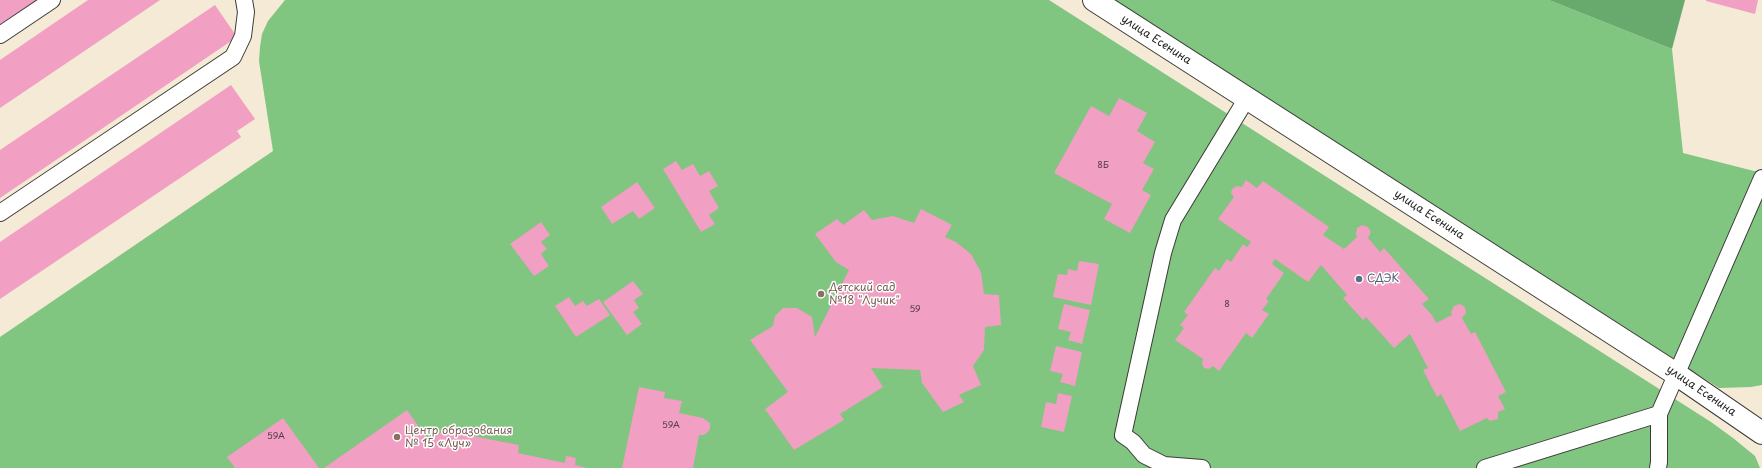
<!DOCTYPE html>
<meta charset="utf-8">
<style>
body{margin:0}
canvas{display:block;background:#f4ead5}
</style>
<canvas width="1762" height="468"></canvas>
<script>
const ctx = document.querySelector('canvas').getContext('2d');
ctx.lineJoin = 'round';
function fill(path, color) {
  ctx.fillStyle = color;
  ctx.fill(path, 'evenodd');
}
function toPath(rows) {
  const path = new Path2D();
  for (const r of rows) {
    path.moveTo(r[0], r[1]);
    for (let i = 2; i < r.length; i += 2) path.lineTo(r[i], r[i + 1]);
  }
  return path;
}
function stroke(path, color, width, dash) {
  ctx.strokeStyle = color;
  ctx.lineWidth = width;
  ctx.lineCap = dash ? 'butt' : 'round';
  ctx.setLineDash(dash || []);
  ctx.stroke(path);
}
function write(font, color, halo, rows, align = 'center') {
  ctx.font = font + ' "Playpen Sans",sans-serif';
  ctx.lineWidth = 3;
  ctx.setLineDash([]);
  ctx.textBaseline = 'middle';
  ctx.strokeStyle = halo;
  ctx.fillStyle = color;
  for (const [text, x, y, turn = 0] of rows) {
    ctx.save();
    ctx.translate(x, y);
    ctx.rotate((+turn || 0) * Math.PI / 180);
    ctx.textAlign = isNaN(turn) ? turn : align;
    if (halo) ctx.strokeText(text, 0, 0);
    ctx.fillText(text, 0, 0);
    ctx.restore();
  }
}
fill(toPath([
 [285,0,1049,0,1711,422,1733,438,1755,456,1760,468,0,468,0,337,273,151,259,61,260,47,262,34,268,21],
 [1114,0,1549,0,1672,49,1683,153,1762,173,1762,385,1751,387,1719,388]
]), '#80c580');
fill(toPath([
 [1549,0,1685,0,1672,49]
]), '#68aa6e');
fill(toPath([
 [0,0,38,0,0,26],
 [88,0,160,0,0,108,0,60],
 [1706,0,1758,0,1755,14,1706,1],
 [215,5,237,37,0,198,0,150],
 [231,85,255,119,237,131,241,137,0,299,0,242],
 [1119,98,1147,113,1137,131,1155,142,1143,163,1154,169,1142,190,1151,195,1130,233,1104,219,1112,204,1054,173,1091,106,1109,116],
 [676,161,682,170,693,164,700,176,709,171,718,186,709,191,719,208,709,215,715,224,701,232,663,169],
 [1246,180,1257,188,1263,181,1329,227,1323,235,1344,249,1357,237,1356,234,1357,228,1362,225,1368,227,1371,232,1368,238,1380,252,1384,248,1429,299,1422,304,1432,315,1436,323,1452,315,1451,312,1454,306,1460,304,1465,307,1466,313,1462,318,1471,334,1475,332,1506,392,1498,396,1505,409,1498,412,1498,419,1490,421,1487,418,1460,431,1441,394,1437,397,1423,370,1428,368,1410,334,1394,348,1366,317,1363,320,1343,298,1347,295,1321,265,1308,282,1275,259,1272,264,1284,273,1266,299,1269,301,1262,310,1269,314,1252,338,1246,333,1219,371,1213,366,1209,369,1204,368,1202,364,1203,359,1175,340,1184,328,1180,325,1188,315,1184,312,1215,268,1219,271,1227,259,1231,262,1243,244,1247,247,1251,242,1218,219,1234,197,1231,193,1232,189,1237,186,1242,187],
 [637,182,655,208,639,219,633,211,612,224,601,207],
 [921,209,952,225,945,237,956,242,971,254,981,272,984,294,999,295,1001,325,985,327,984,350,973,366,981,385,959,395,964,402,943,412,922,383,920,370,871,368,883,387,840,414,844,420,794,450,765,409,788,392,750,340,773,326,775,316,783,308,797,308,812,317,815,337,849,270,836,262,815,234,837,219,843,225,864,210,872,220,893,216,914,223],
 [541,222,550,235,541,242,547,249,541,254,549,266,534,276,510,244],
 [1079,261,1099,264,1091,305,1053,297,1058,274,1067,275,1068,269,1077,271],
 [633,281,643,294,634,300,639,308,633,312,642,324,627,335,603,302],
 [569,297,575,306,583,301,587,306,599,299,610,315,576,337,555,306],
 [1064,304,1090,310,1082,344,1068,340,1071,332,1058,329],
 [1056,346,1082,352,1075,386,1060,382,1063,374,1050,371],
 [639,387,665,392,664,398,682,401,679,413,703,418,710,423,710,428,708,432,704,435,699,435,693,468,622,468],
 [1058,393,1072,396,1064,432,1041,427,1046,402,1056,404],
 [407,410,429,441,447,428,452,432,519,445,518,453,565,463,566,456,576,458,575,465,587,468,324,468],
 [283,418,319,468,235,468,227,457]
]), '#f19fc2');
const lane = toPath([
 [0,35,52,0],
 [0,213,233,57,243,36,246,12,244,0],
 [1202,468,1164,465,1144,455,1133,442,1123,435,1163,253,1173,220,1247,98],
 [1485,468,1659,414],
 [1658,468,1659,462,1659,414,1762,178]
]);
const street = toPath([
 [1094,0,1676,374,1762,433]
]);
stroke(lane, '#3c3b38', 18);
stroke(street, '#3c3b38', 24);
stroke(lane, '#fff', 16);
stroke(street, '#fff', 22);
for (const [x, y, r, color] of [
 [1359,279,4,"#5c6f8a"],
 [821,294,4,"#8d6e63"],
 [397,437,4,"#8d6e63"]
]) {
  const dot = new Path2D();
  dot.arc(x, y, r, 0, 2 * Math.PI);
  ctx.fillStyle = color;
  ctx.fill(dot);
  stroke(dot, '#fff', 1.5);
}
write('9px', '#513d46', null, [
 ["8Б",1103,166],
 ["8",1227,305],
 ["59",915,310],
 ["59А",671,426],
 ["59А",276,437]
]);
write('11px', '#1c1c1c', '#fff', [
 ["улица Есенина",1156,40,33],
 ["улица Есенина",1429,215,33],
 ["улица Есенина",1701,391,34]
]);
write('11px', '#4e5e75', '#fff', [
 ["СДЭК",1367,279]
], 'left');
write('11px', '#785e54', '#fff', [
 ["Детский сад",829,288],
 ["№18 \"Лучик\"",829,301],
 ["Центр образования",405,431],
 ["№ 15 «Луч»",405,444]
], 'left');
</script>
